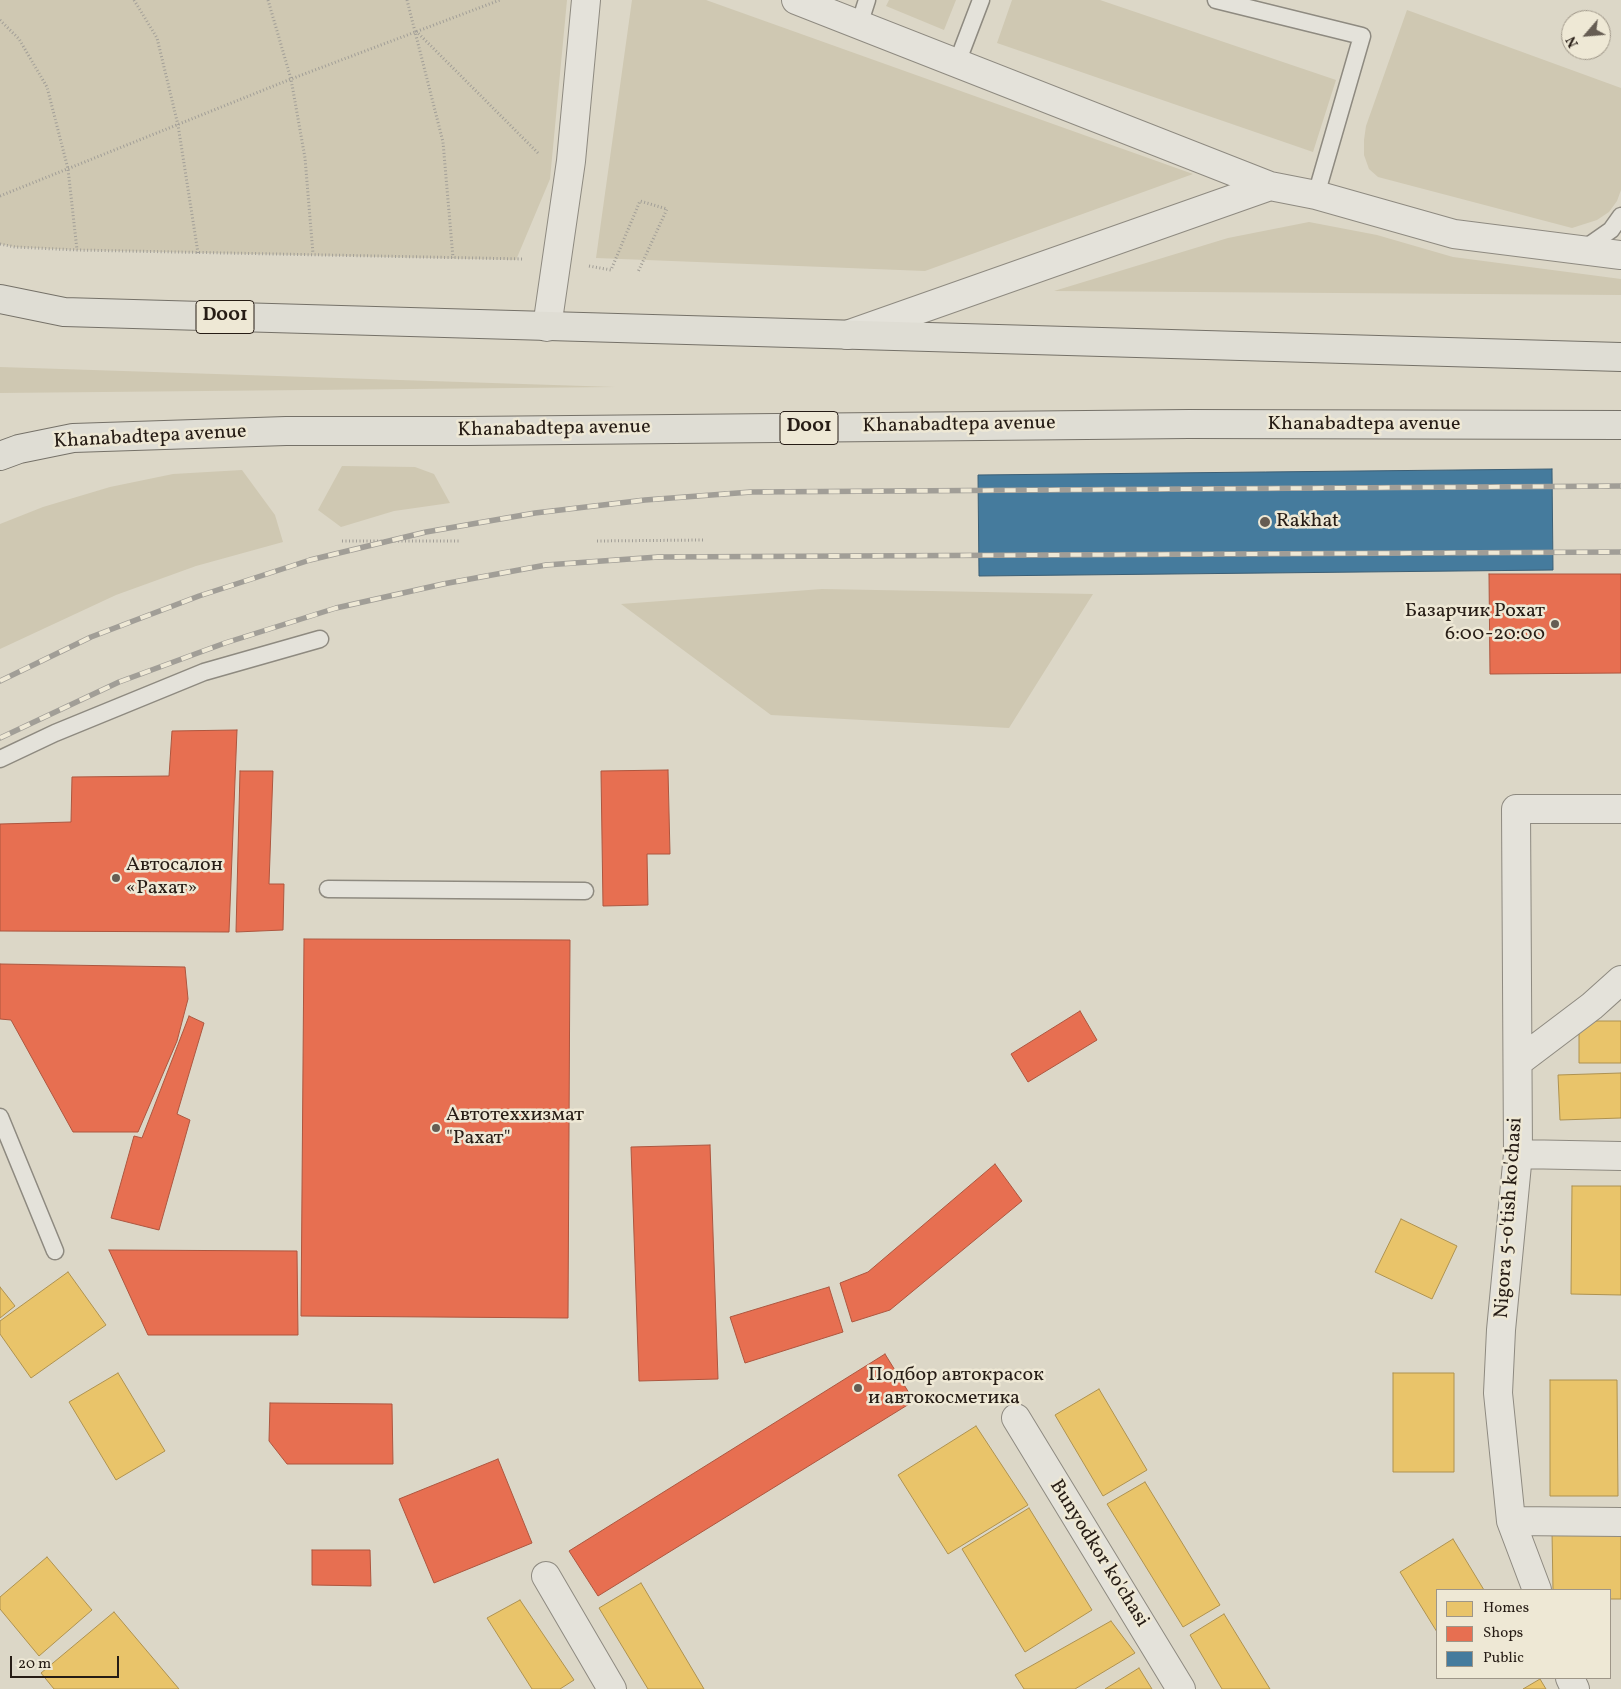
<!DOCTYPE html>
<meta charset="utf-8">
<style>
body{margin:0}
#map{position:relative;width:1621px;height:1689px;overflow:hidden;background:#dcd7c7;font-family:Vollkorn,serif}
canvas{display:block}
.legend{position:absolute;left:1436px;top:1589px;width:175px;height:90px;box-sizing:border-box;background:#eee8d5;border:1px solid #9e9688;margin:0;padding:6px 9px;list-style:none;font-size:15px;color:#261c15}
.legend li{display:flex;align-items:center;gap:10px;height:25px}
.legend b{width:25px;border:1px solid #9e9688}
.north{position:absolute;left:1561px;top:10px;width:50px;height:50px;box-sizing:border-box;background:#eee8d5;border:1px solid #9e9688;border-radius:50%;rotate:243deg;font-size:14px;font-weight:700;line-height:20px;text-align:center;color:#261c15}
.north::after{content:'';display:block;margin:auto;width:18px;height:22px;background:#665d53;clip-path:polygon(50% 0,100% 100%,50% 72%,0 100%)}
.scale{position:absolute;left:10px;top:1656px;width:109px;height:22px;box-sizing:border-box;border:2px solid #261c15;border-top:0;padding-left:6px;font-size:15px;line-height:18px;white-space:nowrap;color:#261c15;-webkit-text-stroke:4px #eee8d5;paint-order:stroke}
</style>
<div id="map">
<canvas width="1621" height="1689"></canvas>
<ul class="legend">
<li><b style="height:14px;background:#e9c46a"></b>Homes</li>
<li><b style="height:14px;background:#e76f51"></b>Shops</li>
<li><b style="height:14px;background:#457b9d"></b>Public</li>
</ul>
<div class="north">N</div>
<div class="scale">20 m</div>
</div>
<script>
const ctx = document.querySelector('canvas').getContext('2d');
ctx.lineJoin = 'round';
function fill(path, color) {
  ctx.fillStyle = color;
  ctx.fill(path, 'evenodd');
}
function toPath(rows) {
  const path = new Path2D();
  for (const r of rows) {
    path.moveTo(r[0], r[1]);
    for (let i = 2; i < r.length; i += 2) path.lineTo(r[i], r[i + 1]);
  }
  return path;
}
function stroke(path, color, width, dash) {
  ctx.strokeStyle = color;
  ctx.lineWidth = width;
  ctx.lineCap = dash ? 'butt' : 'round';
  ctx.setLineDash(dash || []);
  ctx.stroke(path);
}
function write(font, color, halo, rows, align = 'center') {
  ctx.font = font + ' Vollkorn,serif';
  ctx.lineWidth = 5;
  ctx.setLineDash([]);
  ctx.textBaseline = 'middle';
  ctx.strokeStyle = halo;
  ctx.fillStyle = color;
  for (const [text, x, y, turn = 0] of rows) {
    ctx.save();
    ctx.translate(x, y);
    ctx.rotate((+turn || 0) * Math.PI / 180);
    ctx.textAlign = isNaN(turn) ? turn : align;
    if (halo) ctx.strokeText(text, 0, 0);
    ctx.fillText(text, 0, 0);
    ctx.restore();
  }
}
fill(toPath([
 [0,0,567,0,550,179,516,260,77,250,15,247,0,244],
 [632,0,706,0,1193,174,925,271,596,258],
 [889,0,956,0,944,30,886,6],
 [1012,0,1100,0,1336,80,1313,152,997,43],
 [1407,10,1621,88,1621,190,1617,201,1609,212,1597,220,1572,228,1378,177,1369,169,1364,155,1364,140,1366,126],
 [1309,222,1377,235,1453,257,1621,279,1621,295,1054,291,1228,238],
 [0,367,615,387,0,393],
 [342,466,415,467,434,474,450,503,394,511,341,527,318,510],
 [242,470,275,515,283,542,196,566,116,595,0,649,0,524,43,507,110,487,173,474],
 [822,589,1093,594,1009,728,771,715,621,604]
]), '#cfc8b2');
const homes = toPath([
 [1579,1021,1621,1021,1621,1063,1579,1063,1579,1021],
 [1621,1073,1621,1118,1560,1120,1558,1075,1621,1073],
 [1572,1186,1621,1186,1621,1295,1571,1294,1572,1186],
 [1401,1219,1457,1246,1432,1299,1375,1272,1401,1219],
 [68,1272,106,1325,31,1378,0,1334,0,1321,68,1272],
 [0,1287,15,1306,0,1318,0,1287],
 [118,1373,165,1451,116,1480,69,1402,118,1373],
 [1393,1373,1454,1373,1454,1472,1393,1472,1393,1373],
 [1550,1380,1617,1380,1618,1496,1550,1496,1550,1380],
 [1099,1389,1147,1470,1103,1496,1055,1415,1099,1389],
 [976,1426,1028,1505,948,1554,898,1475,976,1426],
 [1145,1482,1220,1605,1183,1627,1107,1504,1145,1482],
 [1029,1508,1092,1610,1025,1652,962,1549,1029,1508],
 [1552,1531,1621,1531,1621,1599,1610,1599,1610,1590,1553,1590,1552,1531],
 [1453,1539,1484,1590,1437,1590,1437,1632,1400,1572,1453,1539],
 [47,1557,92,1610,39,1656,0,1609,0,1597,47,1557],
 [641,1583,704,1689,648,1689,599,1608,641,1583],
 [520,1600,574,1680,560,1689,532,1689,487,1618,520,1600],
 [114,1612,179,1689,54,1689,41,1673,114,1612],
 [1224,1614,1270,1689,1222,1689,1190,1635,1224,1614],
 [1111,1621,1135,1653,1075,1689,1024,1689,1015,1675,1111,1621],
 [1139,1668,1152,1689,1105,1689,1139,1668],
 [1540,1679,1546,1689,1523,1689,1540,1679]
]);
fill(homes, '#e9c46a');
stroke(homes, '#ae9250', 1);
const shops = toPath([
 [1489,574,1621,574,1621,673,1490,674,1489,574],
 [237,730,229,932,0,931,0,824,71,822,72,777,169,776,172,731,237,730],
 [668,770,670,854,647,854,648,905,603,906,601,771,668,770],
 [240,771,273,771,269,884,284,884,283,930,236,932,240,771],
 [304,939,570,940,568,1318,301,1316,304,939],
 [0,964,185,967,188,999,177,1041,138,1132,73,1132,11,1020,0,1019,0,964],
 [1080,1011,1097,1040,1028,1082,1011,1054,1080,1011],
 [189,1016,204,1023,177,1114,190,1120,159,1230,111,1218,134,1136,142,1138,189,1016],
 [710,1145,718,1379,639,1381,631,1147,710,1145],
 [995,1164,1022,1201,890,1310,852,1322,840,1283,868,1272,995,1164],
 [109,1250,297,1251,298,1335,148,1335,109,1250],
 [829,1287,843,1332,745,1363,730,1317,829,1287],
 [885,1354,914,1401,598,1596,569,1551,885,1354],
 [270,1403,392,1404,393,1464,287,1464,269,1441,270,1403],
 [498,1459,532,1543,434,1583,399,1499,498,1459],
 [312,1550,370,1550,371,1586,312,1585,312,1550]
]);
fill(shops, '#e76f51');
stroke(shops, '#ad563f', 1);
const public = toPath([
 [1552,469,1553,570,979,576,978,475,1552,469]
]);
fill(public, '#457b9d');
stroke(public, '#3c5e74', 1);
const service = toPath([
 [1216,0,1362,36,1316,195],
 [859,25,867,0],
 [957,63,981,0],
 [1581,251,1611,230,1621,216],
 [0,759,55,733,204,672,320,639],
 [328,889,585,891],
 [0,1117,55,1251]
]);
const minor = toPath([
 [796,0,1270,186,1316,195,1454,234,1621,255],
 [547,327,571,161,586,0],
 [847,335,1270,186],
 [1518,1062,1592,1006,1621,980],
 [1518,1154,1621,1156],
 [1016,1418,1181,1689],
 [1511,1521,1621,1522],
 [546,1576,612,1689],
 [1537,1590,1511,1521,1498,1393,1501,1330,1518,1154,1516,809,1621,809],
 [1570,1678,1575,1689]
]);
const trunk = toPath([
 [0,299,64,312,1621,357],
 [0,456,19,449,73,438,286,431,468,431,1189,424,1621,425]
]);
stroke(service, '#8e8a80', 19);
stroke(minor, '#8e8a80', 30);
stroke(trunk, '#757168', 30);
stroke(toPath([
 [134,0,157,38,178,125,198,253],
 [268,0,291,79,305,158,313,254],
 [407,0,443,142,453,258],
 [0,20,19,39,47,87,68,169,77,250],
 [416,31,539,154],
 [0,196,291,79,500,0],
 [0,244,15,247,77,250,524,259],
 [589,266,611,270,640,201,667,209,638,272],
 [342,541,459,541],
 [597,541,704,540]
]), '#a19e97', 3, [1, 2.5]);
stroke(service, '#e4e2da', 16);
stroke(minor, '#e4e2da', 28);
stroke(trunk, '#dfddd4', 28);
const rail = toPath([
 [0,681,91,637,199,596,310,560,426,532,535,513,645,500,751,492,1621,486],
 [0,738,119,682,225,643,336,608,443,584,546,565,658,557,1621,552]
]);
stroke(rail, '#a19e97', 5.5);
stroke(rail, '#eee8d5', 4, [11]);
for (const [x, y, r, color] of [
 [1265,522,6,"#665d53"],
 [1555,624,5,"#665d53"],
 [116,878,5,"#665d53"],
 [436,1128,5,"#665d53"],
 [858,1388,5,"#665d53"]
]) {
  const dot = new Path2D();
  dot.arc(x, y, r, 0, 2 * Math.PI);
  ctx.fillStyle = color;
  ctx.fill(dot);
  stroke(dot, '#eee8d5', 2);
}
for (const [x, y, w] of [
 [225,317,58],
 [809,428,58]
]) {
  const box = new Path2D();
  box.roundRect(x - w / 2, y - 16.5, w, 33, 4);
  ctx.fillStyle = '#eee8d5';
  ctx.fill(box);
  stroke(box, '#261c15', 1);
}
write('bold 19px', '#261c15', null, [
 ["D001",225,317],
 ["D001",809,428]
]);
write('20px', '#261c15', '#eee8d5', [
 ["Khanabadtepa avenue",1364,425],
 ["Khanabadtepa avenue",959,426,-1],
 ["Khanabadtepa avenue",554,430,-1],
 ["Khanabadtepa avenue",150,438,-3],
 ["Nigora 5-o'tish ko'chasi",1510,1218,-86],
 ["Bunyodkor ko'chasi",1098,1554,58]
]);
write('20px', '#261c15', '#eee8d5', [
 ["Rakhat",1276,522],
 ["Базарчик Рохат",1545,612,"right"],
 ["6:00-20:00",1545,635,"right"],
 ["Автосалон",126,866],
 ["«Рахат»",126,889],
 ["Автотеххизмат",446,1116],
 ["\"Рахат\"",446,1139],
 ["Подбор автокрасок",868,1376],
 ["и автокосметика",868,1399]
], 'left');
</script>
